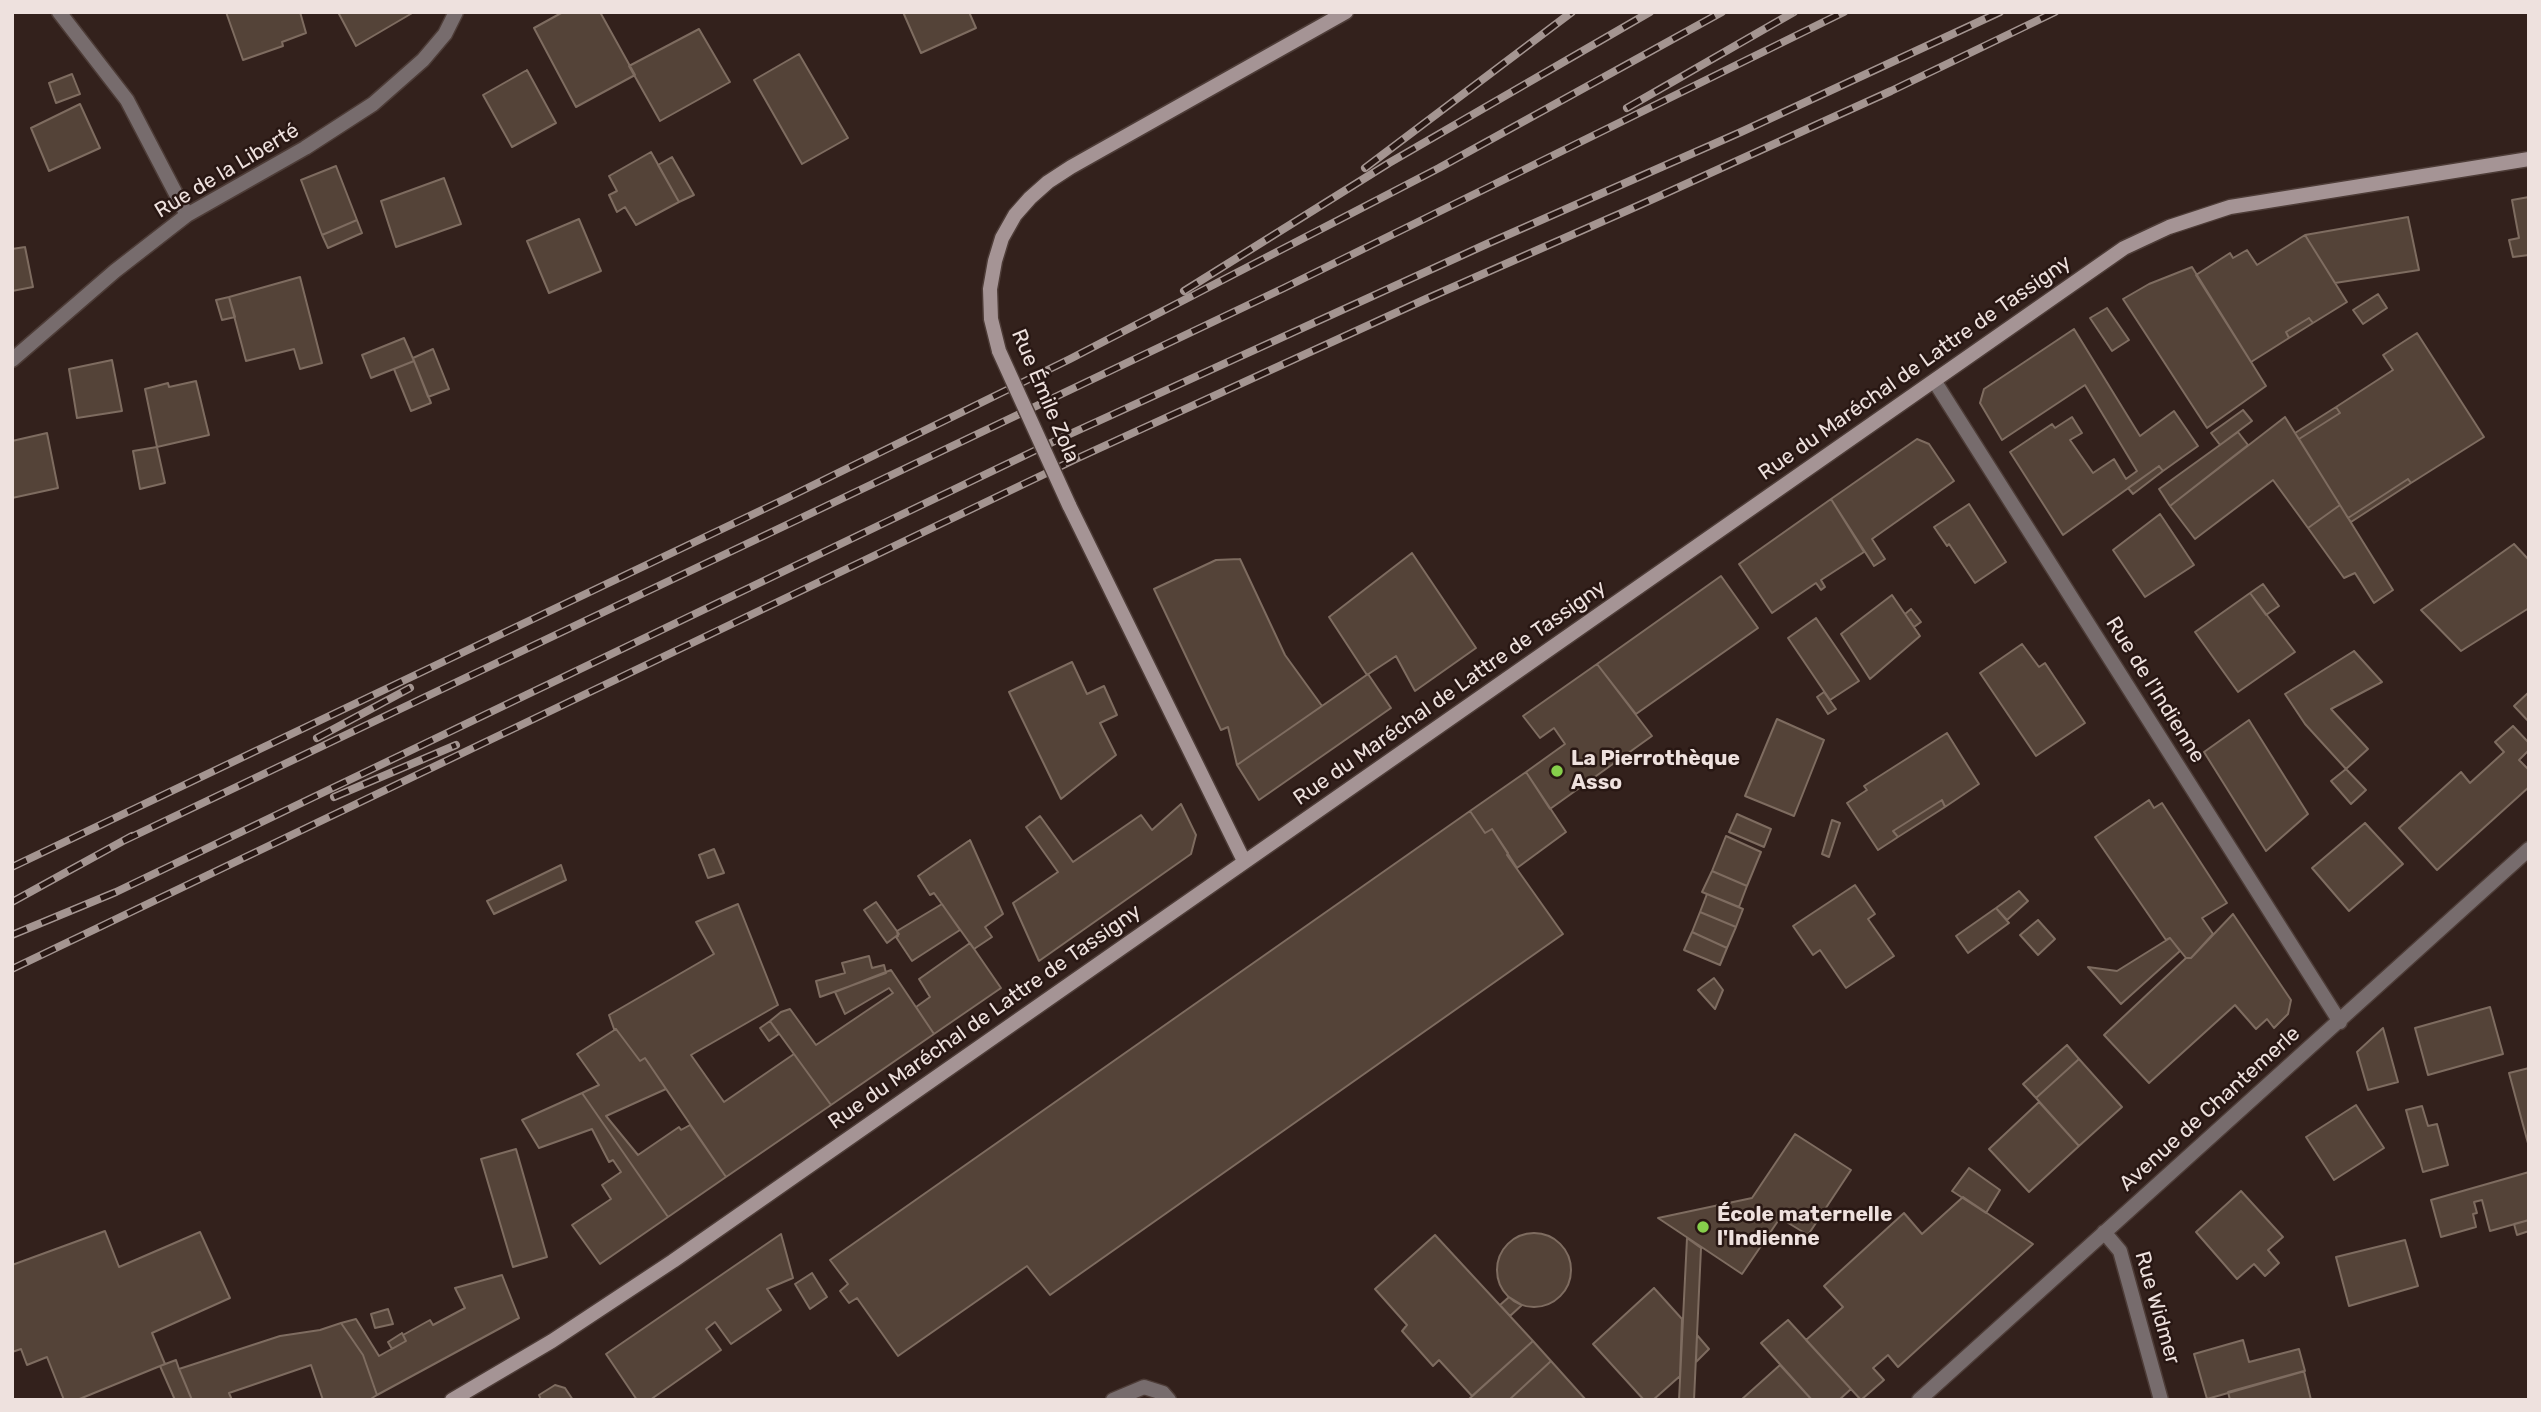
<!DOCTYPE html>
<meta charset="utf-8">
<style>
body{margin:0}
#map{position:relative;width:2541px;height:1412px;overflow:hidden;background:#33211c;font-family:Rubik,sans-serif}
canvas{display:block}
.frame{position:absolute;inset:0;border:14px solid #eee1de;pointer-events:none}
</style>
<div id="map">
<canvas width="2541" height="1412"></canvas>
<div class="frame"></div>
</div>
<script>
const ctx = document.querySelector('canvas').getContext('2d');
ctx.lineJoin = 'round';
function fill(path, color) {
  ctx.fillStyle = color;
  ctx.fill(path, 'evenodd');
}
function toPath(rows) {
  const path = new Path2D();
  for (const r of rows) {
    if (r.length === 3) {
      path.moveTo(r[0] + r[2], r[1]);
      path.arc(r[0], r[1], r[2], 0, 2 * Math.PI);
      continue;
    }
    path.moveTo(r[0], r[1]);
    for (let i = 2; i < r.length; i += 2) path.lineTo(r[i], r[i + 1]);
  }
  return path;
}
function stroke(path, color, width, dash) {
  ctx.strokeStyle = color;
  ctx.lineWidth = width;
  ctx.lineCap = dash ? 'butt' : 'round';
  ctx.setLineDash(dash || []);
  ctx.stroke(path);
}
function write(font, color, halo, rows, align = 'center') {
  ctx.font = font + ' Rubik,sans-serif';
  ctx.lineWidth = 5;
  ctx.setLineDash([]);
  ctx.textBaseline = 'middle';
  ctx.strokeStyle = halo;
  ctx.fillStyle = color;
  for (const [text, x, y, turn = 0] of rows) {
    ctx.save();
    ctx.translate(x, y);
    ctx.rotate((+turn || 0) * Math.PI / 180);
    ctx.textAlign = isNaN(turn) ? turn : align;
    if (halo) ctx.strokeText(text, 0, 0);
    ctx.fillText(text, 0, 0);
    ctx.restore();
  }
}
const building = toPath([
 [226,12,300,12,306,33,282,42,283,46,243,60,226,12],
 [338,12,414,12,356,46,338,12],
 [563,12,600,12,635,75,576,107,534,28,563,12],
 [903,12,969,12,976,28,921,53,903,12],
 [699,29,730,82,660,121,629,66,699,29],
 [799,54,848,138,802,164,754,80,799,54],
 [527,70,556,123,512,147,483,95,527,70],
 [72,74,80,94,56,103,49,83,72,74],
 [80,104,100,148,49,171,31,128,80,104],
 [651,152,679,202,636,225,625,207,617,212,609,195,617,191,609,176,651,152],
 [672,157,694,195,679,202,658,165,672,157],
 [336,166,357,220,322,235,301,180,336,166],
 [444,178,461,224,396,247,381,201,444,178],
 [2529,197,2529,255,2513,257,2509,240,2519,238,2512,200,2529,197],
 [2408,217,2419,270,2335,283,2305,235,2408,217],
 [579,219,601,271,549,293,527,241,579,219],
 [357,220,362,233,328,248,322,235,357,220],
 [2305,235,2347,302,2313,323,2309,318,2286,332,2289,338,2251,362,2196,275,2230,253,2233,258,2247,250,2257,265,2305,235],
 [25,247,33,287,12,291,12,249,25,247],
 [2192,267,2266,386,2207,428,2123,299,2149,284,2192,267],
 [300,277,322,363,300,369,294,349,246,361,229,297,300,277],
 [2378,294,2387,308,2363,324,2353,310,2378,294],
 [229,297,235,317,222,320,216,300,229,297],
 [2107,308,2129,340,2112,351,2090,318,2107,308],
 [2309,318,2313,323,2289,338,2286,332,2309,318],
 [2074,329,2140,436,2174,411,2198,446,2163,471,2159,466,2063,535,2010,452,2052,424,2055,428,2072,417,2082,433,2070,440,2093,473,2114,459,2126,479,2137,471,2085,385,2002,440,1980,403,1984,389,2074,329],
 [2417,333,2484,437,2411,483,2408,479,2348,518,2299,439,2340,413,2336,407,2393,370,2383,355,2417,333],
 [404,338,414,361,371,378,362,355,404,338],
 [433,349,449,389,428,397,413,358,433,349],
 [112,360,122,411,77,418,69,369,112,360],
 [414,361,431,403,411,411,394,369,414,361],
 [196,381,209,435,157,447,145,389,168,383,169,387,196,381],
 [2336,407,2340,413,2299,439,2295,433,2336,407],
 [2243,410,2252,421,2220,445,2211,433,2243,410],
 [2285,417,2340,505,2308,528,2273,480,2195,539,2170,506,2285,417],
 [2238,432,2248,445,2170,506,2159,489,2238,432],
 [47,433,58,488,12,498,12,441,47,433],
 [1917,439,1929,444,1954,481,1872,539,1885,559,1874,566,1831,499,1917,439],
 [157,447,165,483,140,489,133,451,157,447],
 [2159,466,2163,471,2133,494,2128,488,2159,466],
 [2408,479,2411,483,2351,522,2348,518,2408,479],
 [1831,499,1864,552,1821,580,1825,587,1821,590,1816,583,1772,613,1739,564,1831,499],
 [1969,504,2006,562,1975,583,1949,544,1947,546,1934,527,1969,504],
 [2340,505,2393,590,2374,603,2355,573,2344,578,2308,528,2340,505],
 [2160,514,2194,565,2145,597,2113,550,2160,514],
 [2514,544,2529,560,2529,608,2461,651,2421,610,2514,544],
 [1412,553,1476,648,1415,691,1396,656,1367,675,1329,617,1412,553],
 [1240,559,1285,655,1322,706,1237,765,1228,727,1221,730,1154,589,1216,560,1240,559],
 [1721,576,1758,628,1636,714,1597,664,1721,576],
 [2263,584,2279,606,2266,615,2250,593,2263,584],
 [2250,593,2295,652,2238,692,2195,632,2250,593],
 [1892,595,1920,636,1870,679,1841,634,1892,595],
 [1911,609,1921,622,1914,627,1905,614,1911,609],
 [1816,618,1859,681,1830,700,1788,638,1816,618],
 [2022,644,2039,667,2045,663,2085,723,2036,756,1980,673,2022,644],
 [2354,651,2382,682,2331,709,2368,749,2346,769,2305,724,2285,694,2354,651],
 [1072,662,1087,694,1104,686,1117,715,1100,723,1116,755,1061,799,1009,692,1072,662],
 [1597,664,1652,736,1550,809,1526,772,1565,744,1554,728,1540,738,1523,716,1597,664],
 [1368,674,1391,708,1259,800,1237,765,1368,674],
 [1824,692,1836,709,1828,714,1817,697,1824,692],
 [2529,692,2529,722,2514,706,2529,692],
 [1777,719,1824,740,1794,816,1745,796,1777,719],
 [2249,720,2308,814,2266,851,2204,752,2249,720],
 [2513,726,2529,743,2529,750,2519,760,2529,770,2529,787,2437,870,2399,828,2461,772,2470,783,2504,752,2495,742,2513,726],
 [1947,733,1979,784,1945,807,1942,800,1893,831,1898,837,1878,850,1847,803,1867,790,1864,786,1947,733],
 [2346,769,2366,790,2351,804,2331,781,2346,769],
 [1526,772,1566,832,1517,868,1492,829,1485,833,1470,811,1526,772],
 [1942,800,1945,807,1898,837,1893,831,1942,800],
 [2149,800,2154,808,2162,803,2227,903,2202,918,2213,934,2191,958,2186,958,2170,938,2166,940,2095,837,2149,800],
 [1181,804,1196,835,1191,854,1039,961,1013,903,1058,872,1026,827,1040,816,1073,862,1141,815,1152,830,1181,804],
 [1470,811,1485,833,1492,829,1508,853,1507,855,1563,934,1050,1295,1027,1266,898,1356,857,1298,849,1303,840,1291,848,1284,830,1260,1470,811],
 [1737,814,1771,829,1764,847,1729,832,1737,814],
 [1832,820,1840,823,1829,857,1822,854,1832,820],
 [2365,823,2403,864,2349,911,2312,868,2365,823],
 [1726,836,1761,852,1747,886,1712,871,1726,836],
 [970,840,1003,914,985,927,992,937,974,949,934,893,930,895,918,876,970,840],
 [714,849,724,873,708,878,699,855,714,849],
 [561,865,566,880,494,914,487,901,561,865],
 [1712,871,1747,886,1739,907,1702,892,1712,871],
 [1855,885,1875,914,1868,919,1894,956,1846,988,1820,950,1813,955,1793,926,1855,885],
 [2019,891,2028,901,2007,920,1996,908,2019,891],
 [1707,894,1743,909,1736,927,1700,912,1707,894],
 [876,902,899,934,887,943,864,910,876,902],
 [738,904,778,1005,691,1055,724,1102,794,1054,831,1105,726,1177,645,1058,640,1061,616,1029,614,1029,609,1015,714,954,696,922,738,904],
 [942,904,960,930,912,961,896,937,898,936,897,931,942,904],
 [1996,908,2009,923,1968,953,1956,936,1996,908],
 [1700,912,1736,927,1727,948,1692,932,1700,912],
 [2233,914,2291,1000,2288,1014,2274,1028,2267,1019,2256,1029,2235,1005,2149,1083,2104,1035,2186,958,2191,958,2233,914],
 [2038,920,2055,939,2038,955,2020,935,2038,920],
 [1692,932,1727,948,1720,965,1684,950,1692,932],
 [2170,938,2180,951,2121,1004,2088,967,2117,971,2170,938],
 [970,943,1001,988,934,1034,916,1007,930,997,919,979,970,943],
 [869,956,872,968,884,965,886,973,820,997,816,981,845,973,842,963,869,956],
 [891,970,934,1034,831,1105,770,1021,781,1012,790,1009,816,1045,893,993,889,988,845,1014,835,992,891,970],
 [1714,978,1723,990,1715,1009,1698,990,1714,978],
 [2490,1007,2503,1054,2428,1075,2415,1028,2490,1007],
 [770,1021,779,1034,769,1041,760,1028,770,1021],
 [2383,1028,2398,1082,2368,1090,2357,1052,2383,1028],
 [616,1029,640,1061,645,1058,666,1089,606,1116,638,1155,679,1127,681,1130,690,1125,726,1177,668,1217,582,1093,599,1085,577,1054,616,1029],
 [2067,1045,2079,1059,2036,1098,2023,1084,2067,1045],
 [2079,1059,2122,1107,2079,1146,2036,1098,2079,1059],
 [2529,1068,2529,1147,2509,1073,2529,1068],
 [582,1093,668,1217,600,1264,572,1225,611,1199,602,1185,621,1172,613,1160,609,1162,592,1129,539,1148,522,1120,582,1093],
 [2039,1102,2079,1146,2029,1192,1989,1149,2039,1102],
 [2356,1105,2384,1148,2334,1180,2306,1137,2356,1105],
 [2422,1106,2428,1126,2437,1124,2448,1165,2423,1172,2406,1110,2422,1106],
 [1795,1134,1851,1170,1808,1235,1780,1218,1742,1274,1658,1218,1752,1198,1795,1134],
 [516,1149,547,1257,513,1267,481,1159,516,1149],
 [1969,1168,2000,1190,1986,1213,1952,1191,1969,1168],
 [2529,1172,2529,1220,2490,1231,2482,1200,2474,1202,2477,1213,2473,1214,2476,1227,2441,1237,2431,1200,2529,1172],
 [2241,1191,2283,1237,2268,1250,2279,1263,2265,1276,2254,1264,2237,1279,2196,1232,2241,1191],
 [1963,1197,2033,1244,1898,1367,1888,1355,1873,1368,1884,1380,1861,1400,1806,1340,1843,1307,1824,1286,1904,1213,1922,1234,1963,1197],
 [2529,1220,2529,1231,2517,1235,2514,1224,2529,1220],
 [105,1231,119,1267,200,1232,230,1298,152,1333,165,1364,77,1400,64,1400,47,1357,27,1365,21,1349,12,1352,12,1265,105,1231],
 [1534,1270,37],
 [781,1234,793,1278,767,1289,781,1310,731,1344,715,1322,706,1329,721,1350,650,1400,637,1400,606,1354,781,1234],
 [1435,1235,1533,1341,1472,1396,1439,1360,1433,1366,1402,1331,1407,1325,1375,1289,1435,1235],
 [1687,1238,1701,1248,1694,1400,1679,1400,1687,1238],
 [2405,1240,2418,1286,2349,1306,2336,1257,2405,1240],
 [812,1273,827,1297,810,1309,795,1284,812,1273],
 [502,1275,519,1318,377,1395,363,1355,341,1323,356,1319,379,1356,406,1341,403,1335,430,1320,433,1325,465,1308,455,1288,502,1275],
 [1654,1288,1682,1319,1680,1376,1653,1400,1644,1400,1593,1344,1654,1288],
 [1509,1297,1522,1305,1510,1316,1500,1305,1509,1297],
 [388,1309,393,1324,375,1328,371,1314,388,1309],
 [1788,1320,1851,1389,1839,1400,1812,1400,1761,1343,1788,1320],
 [341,1323,363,1355,377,1395,369,1400,323,1400,311,1365,229,1393,232,1400,192,1400,179,1369,280,1336,320,1330,341,1323],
 [402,1333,406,1341,392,1349,388,1342,402,1333],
 [1697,1335,1709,1349,1696,1362,1697,1335],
 [2243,1340,2249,1362,2299,1349,2305,1371,2207,1399,2194,1354,2243,1340],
 [1533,1341,1551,1361,1509,1400,1468,1400,1533,1341],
 [176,1360,179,1369,192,1400,175,1400,160,1366,176,1360],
 [1551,1361,1586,1400,1509,1400,1551,1361],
 [1780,1365,1812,1400,1741,1400,1780,1365],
 [2304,1371,2311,1400,2230,1400,2228,1392,2304,1371],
 [555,1385,565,1388,573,1400,541,1400,539,1395,555,1385]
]);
fill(building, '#544338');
stroke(building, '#7e6c60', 2);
const lane = toPath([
 [1113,1400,1144,1387,1163,1393,1169,1400]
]);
const street = toPath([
 [59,12,127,100,187,215],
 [12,360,115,271,187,215,305,148,373,104,423,60,445,34,456,12],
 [1935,382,2340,1022],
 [2104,1232,2120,1251,2161,1400],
 [1919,1400,2529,849]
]);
const secondary = toPath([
 [999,351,991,319,990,289,995,261,1002,238,1015,215,1030,198,1048,182,1071,167,1346,12],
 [1069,505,1244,861],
 [452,1400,552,1341,673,1261,2124,248,2169,227,2230,207,2529,159]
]);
stroke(lane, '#4d3c37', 17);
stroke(street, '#4d3c37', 17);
stroke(secondary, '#4d3c37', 17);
stroke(lane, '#776c6d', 14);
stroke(street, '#776c6d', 14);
stroke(secondary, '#a59495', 14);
const rail = toPath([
 [1627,108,1794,12],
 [1365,168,1572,12],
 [1184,291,1389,163,1650,12],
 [317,738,410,688],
 [334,797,456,745],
 [123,841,1284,288,1844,12],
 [12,867,785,499,1070,359,1439,168,1722,12],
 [12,902,132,836],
 [12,935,116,892,1059,439,1489,243,1741,132,2000,12],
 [12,969,1078,458,1426,299,1642,204,1891,91,2055,12]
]);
stroke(rail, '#a49591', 8);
stroke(rail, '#281713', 5, [16]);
const secondaryBridge = toPath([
 [999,351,1069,505]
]);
stroke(secondaryBridge, '#4d3c37', 17, []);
stroke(secondaryBridge, '#a59495', 14);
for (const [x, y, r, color] of [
 [1557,771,7,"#86cf4b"],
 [1703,1227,7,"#86cf4b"]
]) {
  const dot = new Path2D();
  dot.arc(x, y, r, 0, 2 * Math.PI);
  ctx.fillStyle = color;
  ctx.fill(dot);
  stroke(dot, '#281713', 2.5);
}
write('21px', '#eee1de', '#281713', [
 ["Rue de la Liberté",227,171,-31],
 ["Rue du Maréchal de Lattre de Tassigny",1915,368,-35],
 ["Rue Émile Zola",1045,396,67],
 ["Rue de l'Indienne",2155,690,58],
 ["Rue du Maréchal de Lattre de Tassigny",1450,693,-35],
 ["Rue du Maréchal de Lattre de Tassigny",985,1017,-35],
 ["Avenue de Chantemerle",2210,1109,-42],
 ["Rue Widmer",2157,1308,74]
]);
write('bold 21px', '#eee1de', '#281713', [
 ["La Pierrothèque",1571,759],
 ["Asso",1571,783],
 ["École maternelle",1717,1215],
 ["l'Indienne",1717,1239]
], 'left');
</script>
